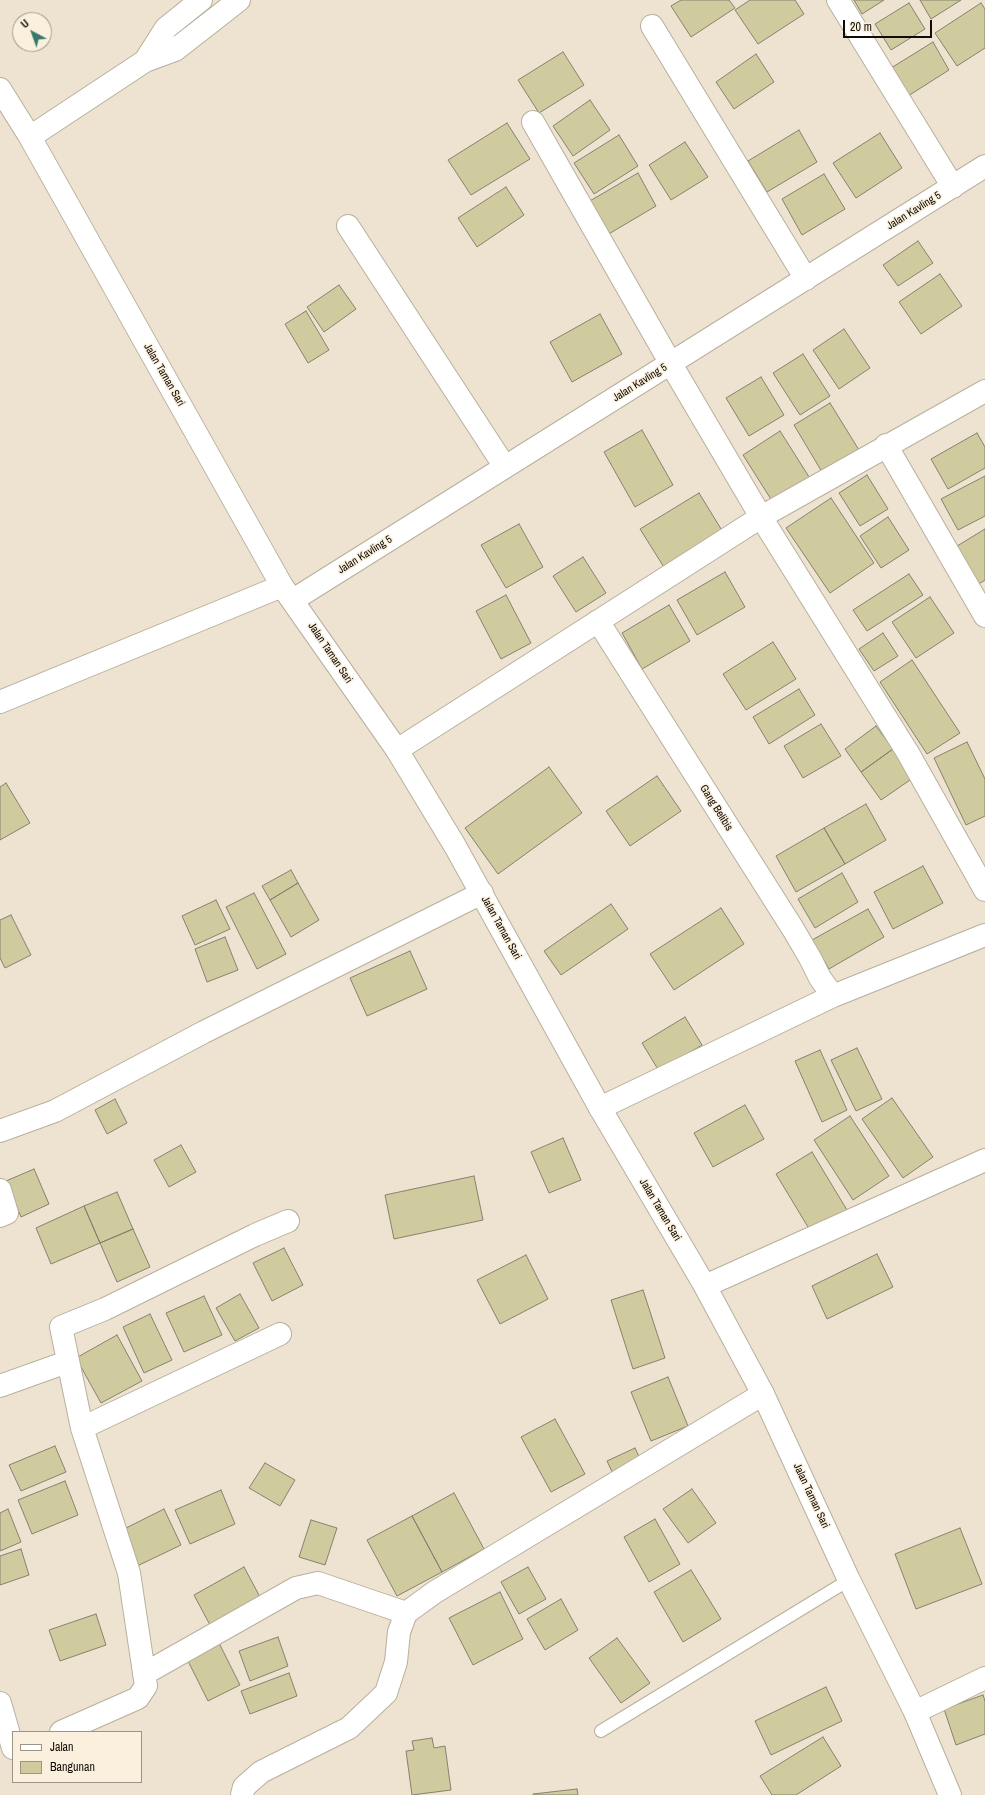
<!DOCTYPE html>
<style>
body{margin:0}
#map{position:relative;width:985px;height:1795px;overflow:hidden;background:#ede3d0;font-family:"Archivo Narrow",sans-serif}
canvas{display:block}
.legend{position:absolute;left:12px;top:1731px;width:130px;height:52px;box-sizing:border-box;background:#faf0dd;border:1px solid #9c9587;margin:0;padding:5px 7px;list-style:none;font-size:12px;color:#0f0c06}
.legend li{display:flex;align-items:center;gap:8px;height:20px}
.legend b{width:20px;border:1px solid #9c9587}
.north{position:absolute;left:12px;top:12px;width:40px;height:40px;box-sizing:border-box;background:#faf0dd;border:1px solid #9c9587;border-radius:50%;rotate:319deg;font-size:11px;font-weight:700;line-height:16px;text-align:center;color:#0f0c06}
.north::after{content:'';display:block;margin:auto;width:14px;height:18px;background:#37796b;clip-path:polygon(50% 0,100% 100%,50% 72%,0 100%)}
.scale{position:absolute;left:843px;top:20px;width:89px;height:18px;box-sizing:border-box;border:2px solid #0f0c06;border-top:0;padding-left:5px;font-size:12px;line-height:14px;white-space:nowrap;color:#0f0c06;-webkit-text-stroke:3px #faf0dd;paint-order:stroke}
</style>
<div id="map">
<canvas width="985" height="1795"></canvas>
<ul class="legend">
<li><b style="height:5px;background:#fff"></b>Jalan</li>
<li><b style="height:11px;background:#cfcb9e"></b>Bangunan</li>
</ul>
<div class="north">U</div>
<div class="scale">20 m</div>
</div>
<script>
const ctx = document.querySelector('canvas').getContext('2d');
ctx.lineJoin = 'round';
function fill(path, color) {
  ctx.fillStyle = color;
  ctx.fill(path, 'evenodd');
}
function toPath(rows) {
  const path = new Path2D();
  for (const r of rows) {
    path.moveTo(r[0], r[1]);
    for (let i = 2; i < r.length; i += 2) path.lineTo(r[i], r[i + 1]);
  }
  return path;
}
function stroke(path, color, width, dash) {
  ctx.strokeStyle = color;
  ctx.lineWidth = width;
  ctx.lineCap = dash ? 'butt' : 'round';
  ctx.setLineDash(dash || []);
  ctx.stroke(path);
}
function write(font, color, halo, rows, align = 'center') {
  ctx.font = font + ' "Archivo Narrow",sans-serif';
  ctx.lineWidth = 3;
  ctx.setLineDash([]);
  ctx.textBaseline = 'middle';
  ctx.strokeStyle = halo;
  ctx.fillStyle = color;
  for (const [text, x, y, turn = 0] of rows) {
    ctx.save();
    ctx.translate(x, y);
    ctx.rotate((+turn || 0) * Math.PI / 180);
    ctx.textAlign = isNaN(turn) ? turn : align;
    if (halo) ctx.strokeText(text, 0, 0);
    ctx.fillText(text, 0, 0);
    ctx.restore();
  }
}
const building = toPath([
 [681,0,729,0,735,8,691,37,671,6,681,0],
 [750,0,795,0,804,14,758,44,735,10,750,0],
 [854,0,884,0,862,14,854,0],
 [920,0,961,0,931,19,920,0],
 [909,3,925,29,891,50,875,24,909,3],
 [981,3,985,9,985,48,957,66,935,33,981,3],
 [933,42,949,70,908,96,891,68,933,42],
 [563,52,584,85,539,113,518,80,563,52],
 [756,54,774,82,734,109,716,82,756,54],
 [590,100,610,130,573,156,553,126,590,100],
 [507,123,530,159,471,195,448,160,507,123],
 [799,130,817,162,767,192,748,161,799,130],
 [880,133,902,168,856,198,833,163,880,133],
 [619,135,638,166,594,194,574,163,619,135],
 [685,142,708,177,671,200,649,165,685,142],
 [638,173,656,206,607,235,588,202,638,173],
 [824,174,845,209,802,235,782,199,824,174],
 [506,187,524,215,477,247,458,218,506,187],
 [918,241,933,263,898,286,883,265,918,241],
 [940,274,962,306,921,334,899,302,940,274],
 [339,285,356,309,324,332,307,307,339,285],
 [306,311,329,350,308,363,285,324,306,311],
 [600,314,622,354,572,382,550,342,600,314],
 [844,329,870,368,839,389,813,350,844,329],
 [803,354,830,396,800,415,773,373,803,354],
 [761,377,784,415,749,436,726,398,761,377],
 [830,403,859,450,822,472,794,425,830,403],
 [642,430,673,485,635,507,604,452,642,430],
 [780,431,811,480,774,504,743,455,780,431],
 [977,433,985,447,985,468,948,489,931,459,977,433],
 [867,475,888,509,860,526,839,493,867,475],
 [985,476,985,516,958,530,941,499,985,476],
 [699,493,726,537,667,572,640,529,699,493],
 [831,498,874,563,830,593,786,528,831,498],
 [888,517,909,550,881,568,860,536,888,517],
 [519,524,543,567,506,588,481,545,519,524],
 [985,529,985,580,971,589,949,551,985,529],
 [583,557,606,593,576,612,553,576,583,557],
 [725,572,745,607,697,635,677,600,725,572],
 [909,574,923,595,867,631,853,610,909,574],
 [506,595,531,643,501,659,476,611,506,595],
 [930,597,954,633,916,658,892,622,930,597],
 [669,605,690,641,642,669,622,633,669,605],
 [883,633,898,656,874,671,859,649,883,633],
 [773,642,796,679,746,710,723,674,773,642],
 [912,660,960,733,927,754,880,682,912,660],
 [799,689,815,715,769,744,753,717,799,689],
 [821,724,841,756,803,778,784,746,821,724],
 [876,726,893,749,861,772,845,749,876,726],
 [967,742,985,779,985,816,966,825,934,758,967,742],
 [893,749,913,778,881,800,861,772,893,749],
 [549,767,582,813,498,874,465,828,549,767],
 [657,776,681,811,630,846,606,811,657,776],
 [6,783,30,823,0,840,0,787,6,783],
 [866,804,886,840,845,864,824,828,866,804],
 [824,828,845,864,796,892,776,856,824,828],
 [923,866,943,903,893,929,874,892,923,866],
 [291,870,298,883,270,900,262,886,291,870],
 [842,873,858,902,815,928,798,899,842,873],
 [298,883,319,920,291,937,270,900,298,883],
 [254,893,286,954,257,969,226,907,254,893],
 [216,900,230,929,195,945,182,916,216,900],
 [611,904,628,929,561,975,544,951,611,904],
 [721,908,744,944,674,990,650,954,721,908],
 [868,909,884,937,829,969,812,940,868,909],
 [11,915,31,955,5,968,0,958,0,920,11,915],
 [225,937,238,970,207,982,195,949,225,937],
 [410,951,427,989,367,1016,350,978,410,951],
 [685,1017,702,1045,659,1071,642,1043,685,1017],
 [857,1048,882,1099,856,1111,831,1060,857,1048],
 [820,1050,847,1110,822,1122,795,1061,820,1050],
 [892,1098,933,1157,903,1178,862,1119,892,1098],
 [115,1099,127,1123,107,1134,95,1110,115,1099],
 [745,1105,764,1139,713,1167,694,1133,745,1105],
 [850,1116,889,1176,853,1200,814,1140,850,1116],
 [563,1138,581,1180,549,1193,531,1152,563,1138],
 [181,1145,196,1172,169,1187,154,1160,181,1145],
 [812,1152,847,1210,811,1232,776,1174,812,1152],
 [34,1169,49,1204,21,1217,6,1181,34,1169],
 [474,1176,483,1220,394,1239,385,1195,474,1176],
 [117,1192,133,1229,100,1243,84,1206,117,1192],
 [84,1206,100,1243,51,1264,36,1228,84,1206],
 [133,1229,150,1267,117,1282,100,1243,133,1229],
 [284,1248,303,1285,272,1301,253,1263,284,1248],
 [877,1254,893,1287,827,1319,812,1286,877,1254],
 [526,1255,548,1299,500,1324,477,1280,526,1255],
 [643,1290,665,1358,633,1369,611,1300,643,1290],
 [240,1294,259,1328,235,1341,216,1308,240,1294],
 [204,1296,222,1335,184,1352,166,1313,204,1296],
 [150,1314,172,1360,144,1373,123,1327,150,1314],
 [117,1335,142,1381,101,1403,76,1358,117,1335],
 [668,1377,688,1426,651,1441,631,1392,668,1377],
 [555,1419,585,1474,551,1492,521,1437,555,1419],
 [55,1446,66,1472,21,1491,9,1465,55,1446],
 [635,1448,642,1463,614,1476,607,1461,635,1448],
 [265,1463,295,1480,280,1506,249,1488,265,1463],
 [65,1481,78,1515,32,1534,18,1500,65,1481],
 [692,1489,716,1523,688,1543,663,1509,692,1489],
 [221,1490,235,1524,190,1544,175,1510,221,1490],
 [454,1493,484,1549,442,1572,412,1516,454,1493],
 [8,1509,21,1542,0,1551,0,1513,8,1509],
 [164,1509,181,1545,135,1567,118,1532,164,1509],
 [412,1516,442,1572,397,1596,367,1540,412,1516],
 [655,1519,680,1564,649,1582,624,1537,655,1519],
 [311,1520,337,1528,325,1565,299,1557,311,1520],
 [960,1528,982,1584,916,1609,895,1554,960,1528],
 [21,1549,29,1575,0,1585,0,1556,21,1549],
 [244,1567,260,1597,210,1625,194,1595,244,1567],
 [528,1567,546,1599,519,1614,501,1582,528,1567],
 [691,1570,721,1619,683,1642,654,1592,691,1570],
 [500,1592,523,1639,473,1665,449,1618,500,1592],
 [561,1599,578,1630,545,1650,527,1619,561,1599],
 [96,1614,106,1645,60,1661,49,1630,96,1614],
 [278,1637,288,1666,250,1681,239,1651,278,1637],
 [617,1638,650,1683,621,1703,589,1658,617,1638],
 [218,1641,240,1685,208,1701,186,1657,218,1641],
 [289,1673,297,1696,250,1714,241,1691,289,1673],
 [826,1687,842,1721,771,1755,755,1721,826,1687],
 [983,1695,985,1701,985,1734,956,1745,944,1709,983,1695],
 [823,1737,841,1766,796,1795,772,1795,760,1776,823,1737],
 [432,1738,434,1748,445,1746,451,1790,412,1795,406,1751,414,1750,412,1741,432,1738],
 [577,1789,578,1795,533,1795,533,1794,577,1789]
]);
fill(building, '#cfcb9e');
stroke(building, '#84826f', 1);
const lane = toPath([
 [601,1731,849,1580]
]);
const street = toPath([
 [838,0,953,187],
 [652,26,806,279],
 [533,122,671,364,761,517,908,753,985,890],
 [348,226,505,467],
 [886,445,985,616],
 [293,600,985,166],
 [598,621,793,929,810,958,820,978,833,996],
 [0,702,282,586],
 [397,750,761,517,985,391],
 [600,1108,833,996,985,935],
 [0,1131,55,1111,204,1032,482,893],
 [0,1190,7,1213,0,1216],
 [705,1286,985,1160],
 [0,1386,67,1362],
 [82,1428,280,1334],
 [144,1674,296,1588,318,1583,406,1613],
 [0,1703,13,1748],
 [915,1712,985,1678],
 [61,1732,138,1698,146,1686,129,1573,82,1428,61,1327,105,1309,255,1235,288,1221],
 [242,1795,244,1787,261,1772,349,1728,386,1693,396,1662,399,1632,406,1613,435,1592,763,1394]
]);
const secondary = toPath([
 [145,61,166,28,201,0],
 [0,89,30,137,282,586,397,750,455,846,600,1108,705,1286,763,1394,849,1580,915,1712,950,1795],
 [30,137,145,61,175,50,239,0]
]);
stroke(lane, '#b8af9c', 14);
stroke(street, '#b8af9c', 24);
stroke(secondary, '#b8af9c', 24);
stroke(lane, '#fff', 12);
stroke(street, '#fff', 22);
stroke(secondary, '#fff', 22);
write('11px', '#0f0c06', '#faf0dd', [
 ["Jalan Kavling 5",914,211,-32],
 ["Jalan Taman Sari",164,375,60],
 ["Jalan Kavling 5",640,383,-32],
 ["Jalan Kavling 5",365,555,-32],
 ["Jalan Taman Sari",330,653,56],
 ["Gang Belibis",716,808,58],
 ["Jalan Taman Sari",501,928,61],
 ["Jalan Taman Sari",660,1210,59],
 ["Jalan Taman Sari",811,1496,65]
]);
</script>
